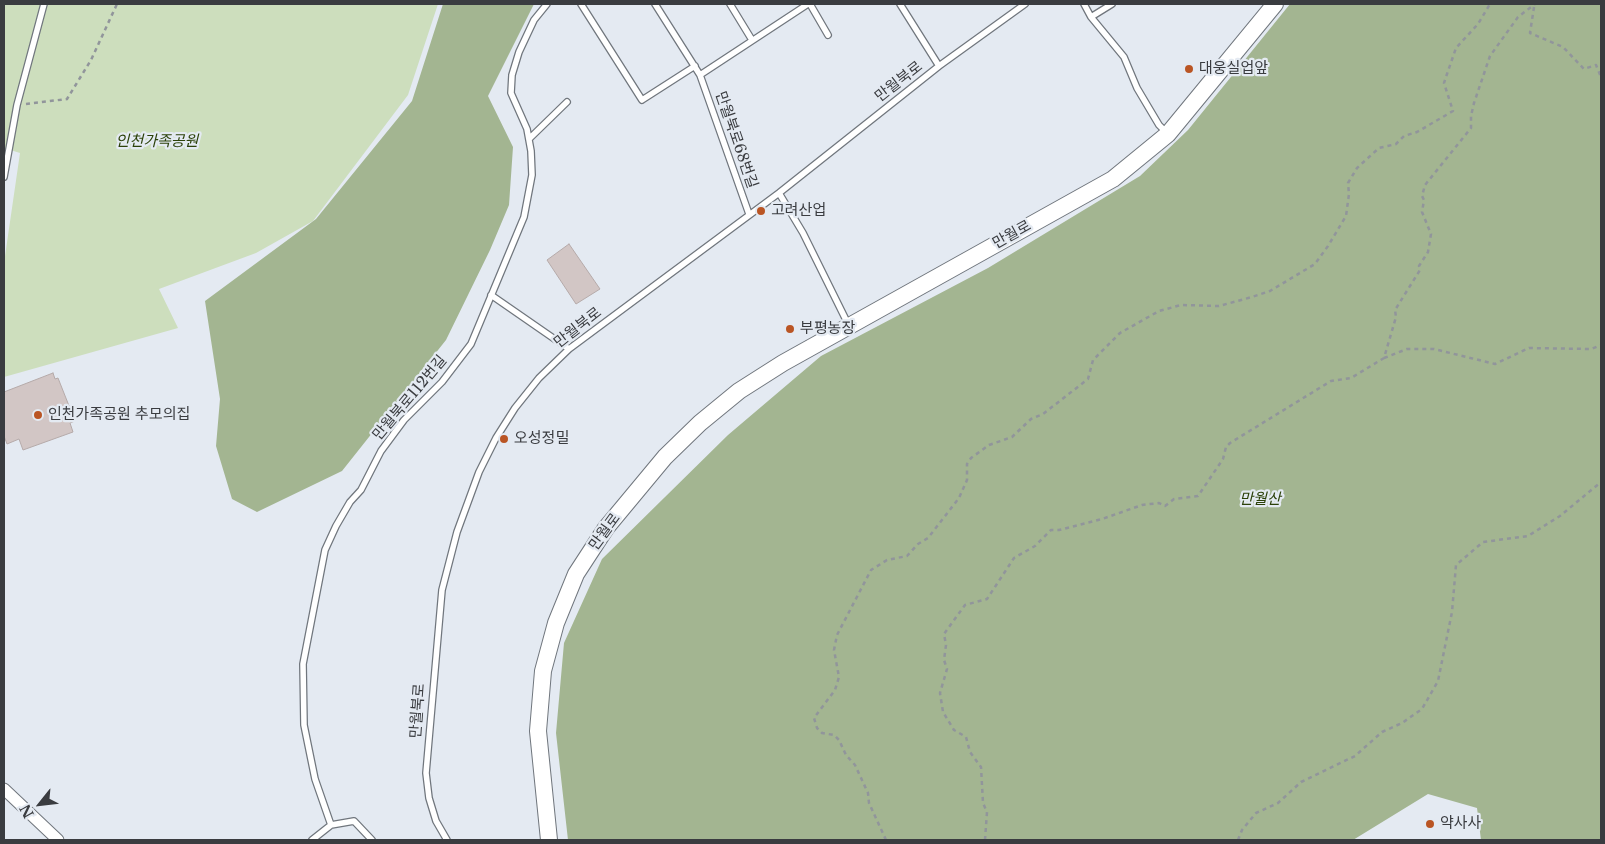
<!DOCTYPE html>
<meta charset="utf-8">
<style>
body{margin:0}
#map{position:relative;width:1605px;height:844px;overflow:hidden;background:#e4eaf2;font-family:"Libre Baskerville",serif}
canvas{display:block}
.frame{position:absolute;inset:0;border:5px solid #3a3c40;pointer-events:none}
.north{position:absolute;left:15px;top:779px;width:50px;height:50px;-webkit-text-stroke:4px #e4eaf2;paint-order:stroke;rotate:241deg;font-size:14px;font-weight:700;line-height:20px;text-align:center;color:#3a3c40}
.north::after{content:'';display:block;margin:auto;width:18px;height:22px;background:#3a3c40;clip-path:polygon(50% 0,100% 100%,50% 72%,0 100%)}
</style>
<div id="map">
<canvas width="1605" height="844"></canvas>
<div class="frame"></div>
<div class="north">N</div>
</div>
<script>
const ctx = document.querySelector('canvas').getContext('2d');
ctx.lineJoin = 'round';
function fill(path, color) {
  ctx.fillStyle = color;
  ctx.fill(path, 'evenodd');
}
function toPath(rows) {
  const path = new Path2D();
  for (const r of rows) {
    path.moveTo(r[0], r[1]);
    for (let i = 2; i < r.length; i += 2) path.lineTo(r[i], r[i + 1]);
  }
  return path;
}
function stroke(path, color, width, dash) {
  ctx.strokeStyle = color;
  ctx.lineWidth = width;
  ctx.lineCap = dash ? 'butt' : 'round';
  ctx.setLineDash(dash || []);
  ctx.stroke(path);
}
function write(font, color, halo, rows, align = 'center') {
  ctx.font = font + ' "Libre Baskerville","Noto Sans KR",serif';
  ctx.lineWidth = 4.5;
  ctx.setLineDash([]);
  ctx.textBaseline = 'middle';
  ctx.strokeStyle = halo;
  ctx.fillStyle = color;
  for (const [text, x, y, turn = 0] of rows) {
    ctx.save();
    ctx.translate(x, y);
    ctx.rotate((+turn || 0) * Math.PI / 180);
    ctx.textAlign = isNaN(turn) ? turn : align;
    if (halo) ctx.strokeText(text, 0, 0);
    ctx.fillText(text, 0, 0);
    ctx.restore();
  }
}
fill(toPath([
 [4,4,438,4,408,95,313,221,256,253,159,289,178,328,4,377,4,263,20,153,4,148]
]), '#cddebd');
fill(toPath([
 [443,4,534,4,488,96,513,147,509,205,490,250,446,340,342,471,257,512,232,499,216,446,220,399,205,301,316,219,412,101],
 [1290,4,1601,4,1601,840,1481,840,1477,808,1428,794,1353,840,568,840,556,733,564,643,602,559,728,435,821,356,988,268,1140,176,1188,130]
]), '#a3b591');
const building = toPath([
 [569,244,600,289,576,304,547,260,569,244],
 [53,373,55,379,58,378,75,421,70,423,73,432,23,450,19,439,7,444,4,436,4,392,53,373]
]);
fill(building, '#d2c6c5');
stroke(building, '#b5aaa9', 1);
const lane = toPath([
 [581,4,642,100,695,66],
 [655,4,700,75,749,214],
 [730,4,752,40],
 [810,4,828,35],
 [900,4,939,66],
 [1084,4,1091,17,1124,57,1137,88,1159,125,1167,133],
 [1091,17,1112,4],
 [700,75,808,4],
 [529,139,567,102],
 [4,177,17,105,44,4],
 [779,193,803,233,849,326],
 [491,295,569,349],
 [331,825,315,779,304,725,303,664,325,550,336,526,350,502,361,490,381,451,404,420,442,382,471,344,524,217,532,175,531,151,527,129,511,93,512,75,519,52,534,20,547,4],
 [312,840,331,825,354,821,372,840],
 [447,840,436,821,429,798,426,773,442,590,457,532,479,472,496,438,515,408,539,378,569,349,779,193,939,66,1025,4]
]);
const street = toPath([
 [4,789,58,840]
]);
const secondary = toPath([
 [549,840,538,731,543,671,556,623,576,574,606,528,665,457,700,423,739,391,783,363,1113,179,1168,134,1275,4]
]);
stroke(lane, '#70767d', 8);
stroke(street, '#70767d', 13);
stroke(secondary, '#70767d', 18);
stroke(toPath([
 [1534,7,1530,33,1563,47,1584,69,1596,65,1601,77],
 [26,104,67,99,91,60,117,4],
 [1384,358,1407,349,1434,349,1495,364,1529,348,1591,349,1601,345],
 [886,840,869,803,868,793,855,765,846,755,839,740,834,735,822,733,817,728,814,718,835,690,839,677,834,650,837,635,871,570,887,560,907,556,918,544,928,538,959,498,967,480,967,464,971,458,989,445,1012,437,1031,419,1043,414,1088,379,1093,360,1120,333,1159,311,1181,305,1219,306,1252,297,1270,291,1315,264,1328,246,1346,216,1349,194,1348,183,1357,168,1379,148,1396,144,1404,136,1417,132,1453,111,1444,83,1447,74,1456,48,1478,24,1490,4],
 [985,840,987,812,983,803,981,767,970,752,966,737,954,730,943,712,940,693,947,669,944,660,946,645,944,634,965,605,987,599,1014,558,1035,546,1051,530,1059,530,1102,519,1142,505,1159,503,1165,506,1174,499,1198,496,1223,459,1226,447,1230,443,1331,381,1351,378,1384,358,1396,317,1395,310,1420,270,1419,266,1428,252,1431,234,1422,212,1424,200,1422,196,1425,185,1471,128,1471,116,1474,103,1490,56,1518,17,1535,4],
 [1238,840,1242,830,1256,813,1278,803,1301,782,1355,756,1382,732,1402,723,1422,709,1438,681,1452,612,1456,565,1483,542,1528,536,1560,516,1601,482]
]), '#91959b', 2.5, [4, 4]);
stroke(lane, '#fff', 5.5);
stroke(street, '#fff', 11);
stroke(secondary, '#fff', 16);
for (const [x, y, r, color] of [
 [1189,69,5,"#ba5524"],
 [761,211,5,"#ba5524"],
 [790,329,5,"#ba5524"],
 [38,415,5,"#ba5524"],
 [504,439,5,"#ba5524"],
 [1430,824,5,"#ba5524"]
]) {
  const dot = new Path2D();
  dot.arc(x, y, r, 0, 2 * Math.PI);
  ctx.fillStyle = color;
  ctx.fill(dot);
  stroke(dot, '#e4eaf2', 2);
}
write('15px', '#3a3c40', '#e4eaf2', [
 ["대웅실업앞",1199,69],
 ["고려산업",771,211],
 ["부평농장",800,329],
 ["인천가족공원 추모의집",48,415],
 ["오성정밀",514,439],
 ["약사사",1440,824]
], 'left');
write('15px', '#3a3c40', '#e4eaf2', [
 ["만월북로",899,82,-38],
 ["만월북로68번길",736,140,71],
 ["만월로",1012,235,-29],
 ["만월북로",578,328,-38],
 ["만월북로112번길",410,398,-50],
 ["만월로",605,532,-54],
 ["만월북로",418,711,-86]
]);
write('italic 15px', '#2b4109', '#e4eaf2', [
 ["인천가족공원",157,142],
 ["만월산",1260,500]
]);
</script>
